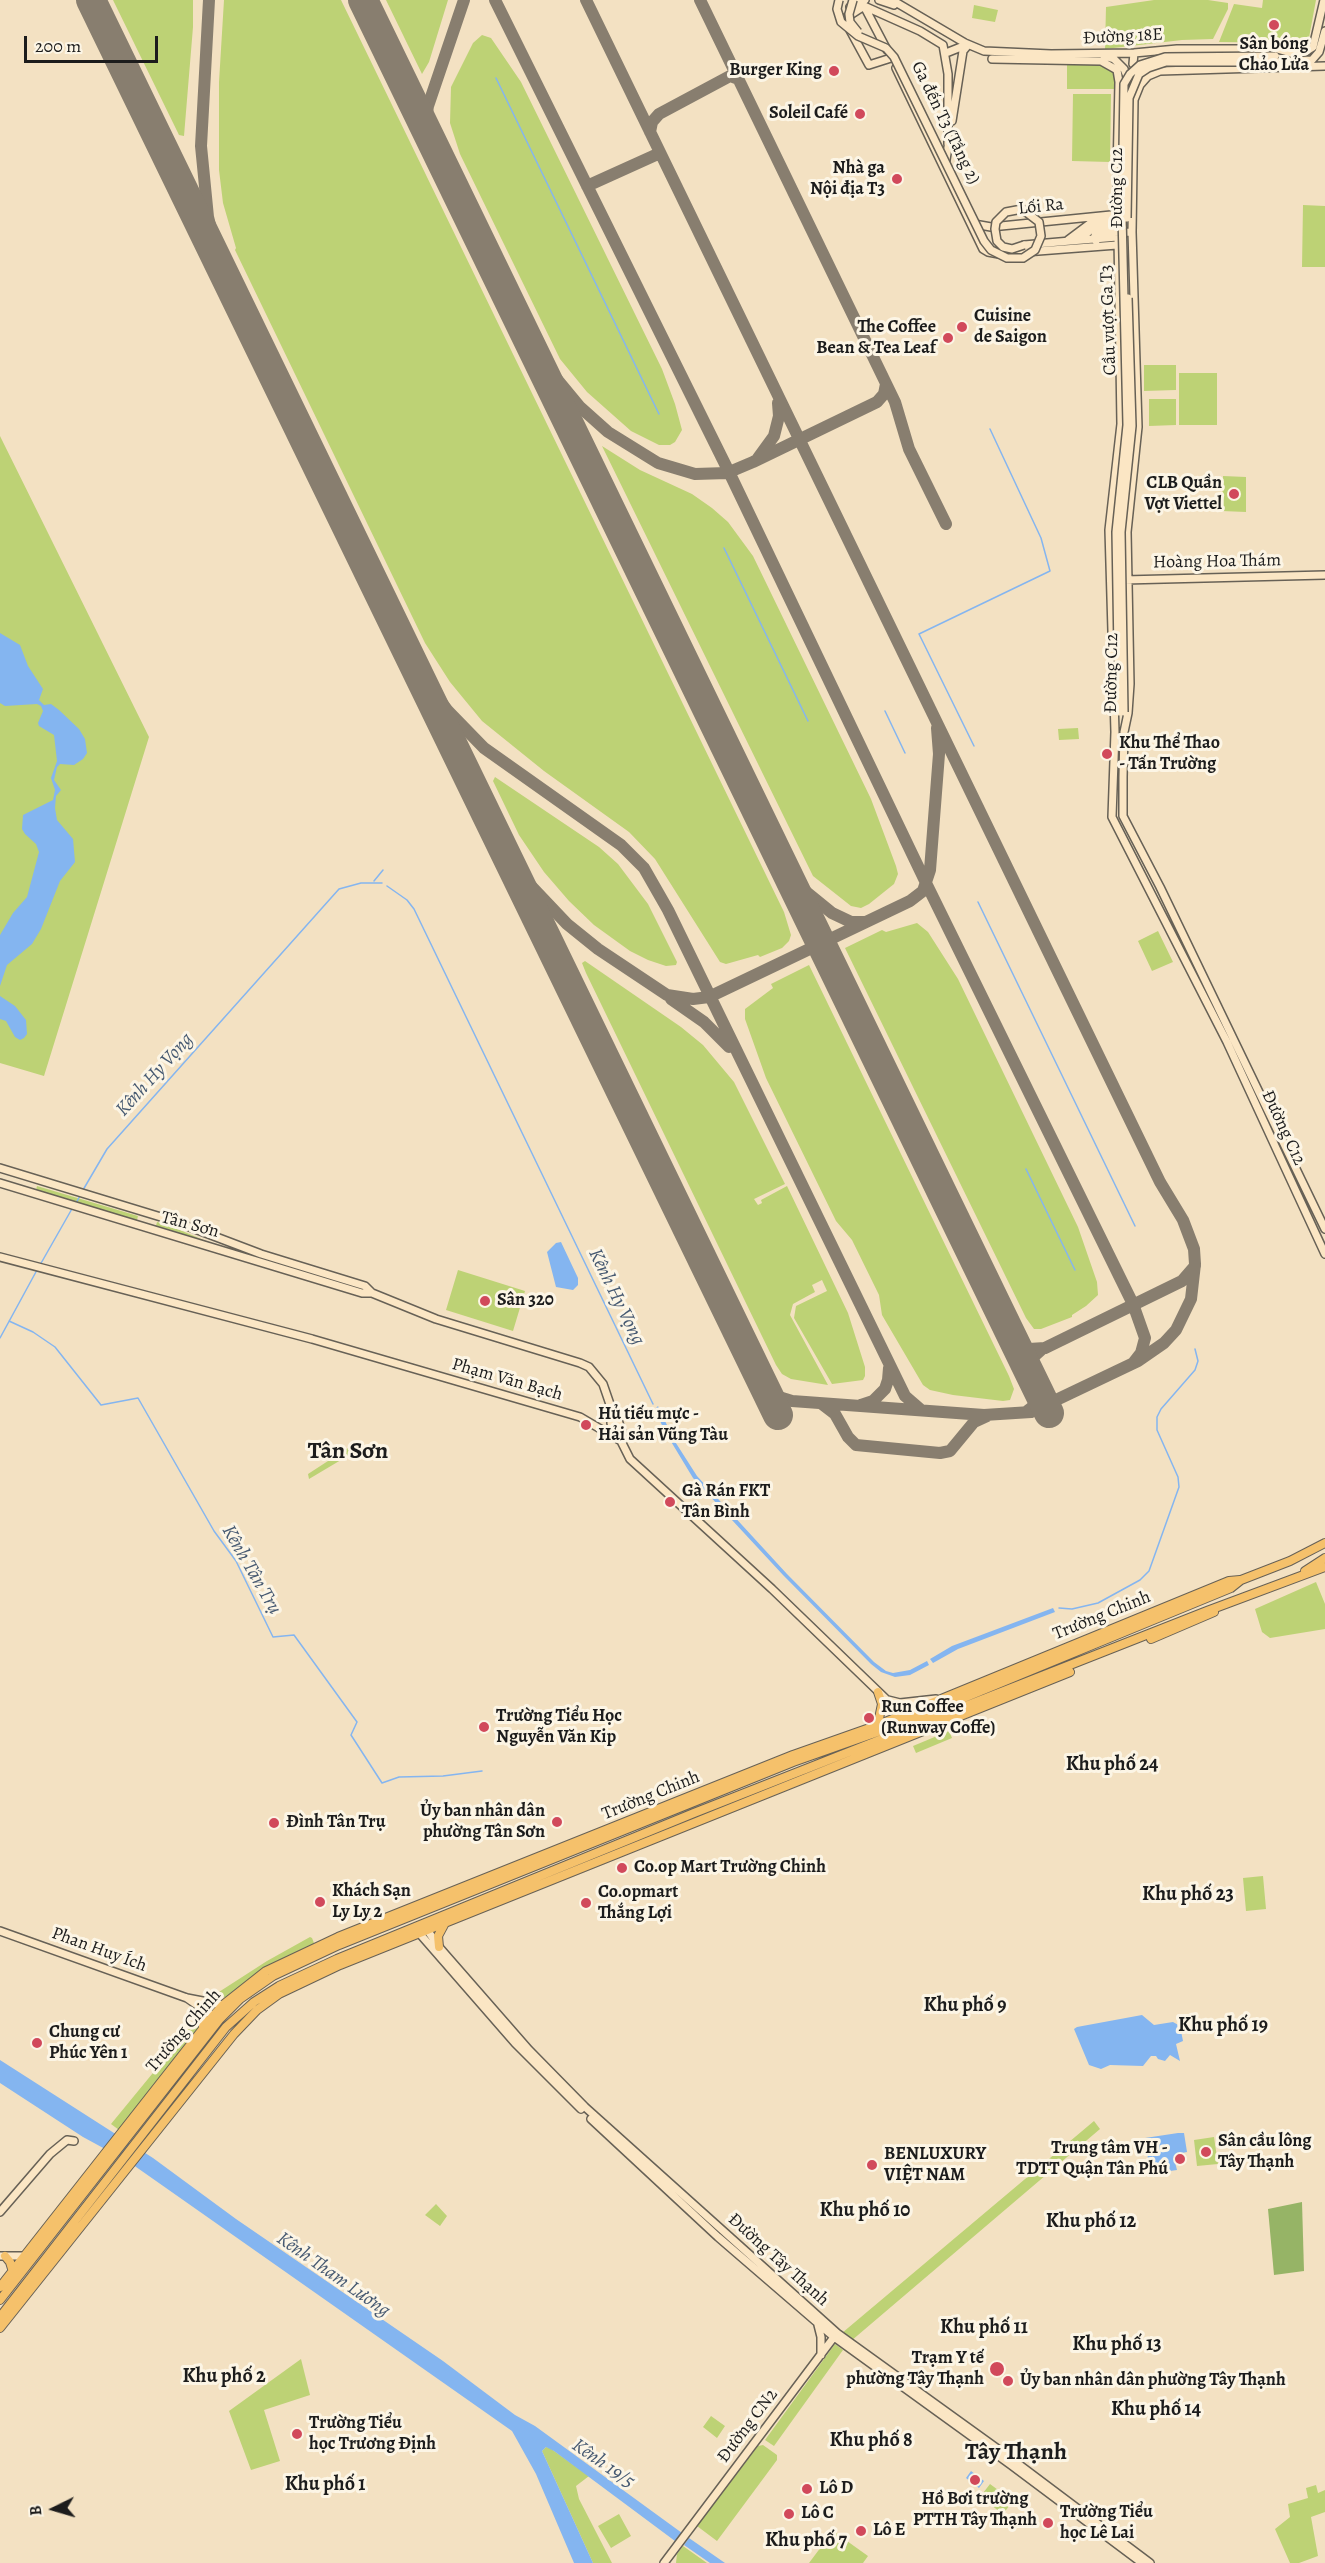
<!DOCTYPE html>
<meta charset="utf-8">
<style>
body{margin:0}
#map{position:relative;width:1325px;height:2563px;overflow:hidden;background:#f3e1c2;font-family:Alegreya,serif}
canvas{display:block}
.north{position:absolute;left:24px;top:2479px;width:60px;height:60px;-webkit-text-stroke:4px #fcf5e5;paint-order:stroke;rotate:265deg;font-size:16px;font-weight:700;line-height:24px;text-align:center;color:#1c1c1c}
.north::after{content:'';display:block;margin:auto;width:21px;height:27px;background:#1c1c1c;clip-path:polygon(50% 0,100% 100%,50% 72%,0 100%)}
.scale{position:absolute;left:24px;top:36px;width:134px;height:27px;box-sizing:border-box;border:3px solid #1c1c1c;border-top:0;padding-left:8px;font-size:18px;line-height:21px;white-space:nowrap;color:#1c1c1c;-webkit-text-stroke:4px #fcf5e5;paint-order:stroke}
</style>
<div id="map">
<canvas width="1325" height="2563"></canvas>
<div class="north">B</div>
<div class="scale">200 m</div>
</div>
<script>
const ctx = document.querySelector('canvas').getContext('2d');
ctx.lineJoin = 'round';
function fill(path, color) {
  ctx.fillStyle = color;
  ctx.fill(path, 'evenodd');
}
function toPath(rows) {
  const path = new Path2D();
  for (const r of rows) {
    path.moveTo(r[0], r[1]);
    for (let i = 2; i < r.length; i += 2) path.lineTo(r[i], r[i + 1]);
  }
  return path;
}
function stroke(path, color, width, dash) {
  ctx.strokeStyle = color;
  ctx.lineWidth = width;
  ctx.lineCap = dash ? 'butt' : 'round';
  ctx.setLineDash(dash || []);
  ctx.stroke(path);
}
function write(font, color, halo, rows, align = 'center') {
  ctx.font = font + ' Alegreya,serif';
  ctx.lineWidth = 6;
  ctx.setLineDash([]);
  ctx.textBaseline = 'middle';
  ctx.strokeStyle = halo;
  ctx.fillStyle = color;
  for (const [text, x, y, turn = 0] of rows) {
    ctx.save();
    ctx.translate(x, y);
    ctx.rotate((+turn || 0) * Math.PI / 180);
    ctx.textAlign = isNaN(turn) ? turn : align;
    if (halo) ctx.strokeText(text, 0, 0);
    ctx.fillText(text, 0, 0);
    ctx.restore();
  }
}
fill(toPath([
 [113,0,193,0,193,27,184,136,179,135],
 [224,0,341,0,784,912,791,935,789,941,782,948,760,957,758,955,726,964,720,962,655,859,629,832,544,771,482,721,450,682,425,643,235,250,236,248,223,203,219,170,219,82],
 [386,0,448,0,429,62,422,74],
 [1154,0,1208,0,1228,3,1228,9,1213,39,1182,40,1105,49,1106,7],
 [1263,0,1316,0,1308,43,1219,42,1234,4,1262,8],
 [974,5,998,10,995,22,972,18],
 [482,35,491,38,521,82,662,369,675,404,682,430,675,442,670,445,659,445,631,431,587,392,560,359,460,154,450,123,451,87,473,43],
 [1067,65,1116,65,1116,89,1067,89],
 [1073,94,1111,94,1110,162,1072,161],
 [1303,205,1325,206,1325,267,1302,267],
 [1144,365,1176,365,1176,390,1144,391],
 [1179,373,1217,373,1217,425,1179,425],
 [1149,399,1176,399,1176,425,1149,426],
 [0,436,149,737,44,1076,0,1063],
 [602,446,640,470,692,494,712,508,728,522,753,556,871,799,896,866,898,874,894,884,869,904,861,908,851,906,813,876],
 [1223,476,1246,477,1246,512,1222,511],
 [1078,728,1079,739,1059,740,1058,729],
 [495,777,599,847,618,864,648,904,677,962,676,965,666,966,648,960,630,951,594,925,569,901,544,872,519,835,493,781],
 [917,923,928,932,958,979,1078,1227,1097,1282,1098,1295,1086,1306,1072,1315,1072,1317,1041,1329,1034,1329,1026,1318,845,948,882,930,886,932],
 [1158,931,1173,962,1152,971,1138,941],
 [585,961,681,1027,703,1045,734,1082,785,1184,754,1199,758,1205,762,1203,761,1200,787,1186,848,1313,865,1367,865,1376,863,1380,832,1384,794,1318,796,1306,827,1291,822,1280,812,1285,815,1292,793,1304,790,1315,828,1385,791,1379,782,1374,776,1365,586,973,582,963],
 [809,965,1009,1376,1014,1389,1010,1400,1003,1401,953,1395,930,1390,923,1385,882,1315,879,1295,852,1240,836,1221,766,1078,745,1019,745,1009,773,988,771,984],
 [37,1186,138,1216,136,1224,35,1194],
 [157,1222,168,1225,225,1249,155,1230],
 [458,1270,525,1291,513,1331,446,1310],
 [348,1448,352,1452,351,1454,309,1479,308,1474],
 [1316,1582,1325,1604,1325,1629,1270,1638,1262,1632,1255,1609],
 [949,1731,952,1738,916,1753,913,1746],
 [1263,1876,1266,1909,1246,1911,1243,1878],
 [310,1937,312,1938,314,1943,311,1946,267,1969,227,1997,208,1999,267,1961],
 [198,2018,201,2020,201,2027,119,2130,111,2124],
 [1094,2121,1100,2129,851,2341,842,2333],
 [1214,2137,1218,2164,1197,2166,1194,2140],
 [436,2204,447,2216,440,2226,425,2215],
 [835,2344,843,2350,774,2446,765,2440],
 [301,2359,310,2395,264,2410,280,2461,251,2470,229,2411],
 [711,2416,725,2426,717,2438,703,2427],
 [763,2445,777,2455,777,2460,717,2541,697,2526,758,2446],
 [546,2447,550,2448,589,2476,576,2486,579,2499,612,2563,593,2563,542,2451],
 [990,2484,1013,2501,1003,2514,980,2497],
 [1316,2485,1318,2493,1325,2490,1325,2512,1311,2517,1318,2556,1299,2563,1290,2563,1275,2529,1290,2517,1288,2504,1308,2498,1306,2488],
 [619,2514,631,2536,611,2548,598,2526],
 [833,2531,868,2556,863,2563,809,2563],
 [683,2546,707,2563,676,2563,677,2554]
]), '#bdd275');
fill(toPath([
 [1302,2202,1304,2271,1274,2275,1268,2209]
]), '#96b466');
fill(toPath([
 [0,633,20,645,28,666,43,689,39,700,44,705,51,704,59,710,79,729,85,739,87,753,83,759,74,765,60,764,57,767,54,780,61,790,56,796,55,808,57,820,73,839,75,862,60,881,41,929,32,944,7,965,0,986,0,935,13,913,27,897,39,852,36,844,25,834,22,829,23,815,53,800,55,790,51,778,57,761,54,735,39,726,38,723,43,711,41,706,37,704,5,706,0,703],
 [0,996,15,1006,26,1020,27,1034,24,1038,20,1040,15,1037,6,1021,0,1019],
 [561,1242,578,1278,578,1285,573,1290,556,1287,547,1252,556,1243],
 [658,1406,674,1440,697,1476,787,1574,874,1662,886,1671,893,1673,910,1670,927,1661,929,1665,910,1675,895,1677,881,1672,871,1664,783,1575,693,1478,664,1430,655,1409],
 [1053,1608,1055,1612,958,1649,933,1663,930,1659,952,1646],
 [1142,2015,1154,2025,1173,2022,1180,2026,1183,2041,1176,2044,1180,2061,1170,2055,1165,2061,1158,2059,1156,2056,1151,2056,1143,2066,1110,2065,1101,2069,1089,2065,1074,2029,1077,2027],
 [0,2060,153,2158,236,2219,443,2361,515,2415,535,2426,682,2533,675,2541,554,2451,546,2447,542,2451,593,2563,574,2563,536,2474,512,2431,129,2162,83,2137,0,2083],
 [1178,2133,1184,2133,1187,2152,1182,2153,1181,2162,1175,2162,1177,2170,1156,2173,1155,2167,1151,2167,1148,2159,1145,2138],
 [971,2471,984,2481,979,2488,966,2478],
 [689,2538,725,2563,710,2563,684,2545]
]), '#84b5f0');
stroke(toPath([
 [496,78,659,414],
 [724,548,808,721],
 [885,711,905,753],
 [974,746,919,634,1050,571,1041,538,990,429],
 [374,881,383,870],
 [387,886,407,900,414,909,653,1404],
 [978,902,1135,1226],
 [1026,1169,1075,1270],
 [83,1190,107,1149,339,889,361,883,382,883],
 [76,1203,81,1194],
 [40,1265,73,1207],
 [9,1321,33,1332,55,1347,101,1405,138,1398,214,1531,236,1561,273,1637,294,1635,357,1722,351,1735,382,1783,399,1777,443,1776,482,1771],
 [0,1338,37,1270],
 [1059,1608,1072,1609,1098,1603,1140,1580,1149,1571,1179,1487,1178,1477,1157,1430,1157,1417,1161,1409,1195,1370,1198,1361,1195,1349]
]), '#84b5f0', 1.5);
stroke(toPath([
 [209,0,201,146,208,217,219,262],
 [495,0,729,472,927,885,1133,1304,1145,1338,1141,1353,1134,1362],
 [586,0,1160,1182,1183,1220,1194,1249,1195,1264,1191,1299,1176,1330,1164,1343,1138,1361,1031,1412,984,1415,792,1401,779,1397,763,1385],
 [700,0,895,402,909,449,946,524],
 [425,127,428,106,464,0],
 [650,132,652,122,659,114,730,76,738,79],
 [587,186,660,153],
 [532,349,580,407,608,432,658,463,695,474,727,473,753,462,877,402,884,394,886,384],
 [758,458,774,436,779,416,778,403],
 [415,667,448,711,484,748,621,845,644,868,668,910,905,1396,920,1409],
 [497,835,530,885,567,924,598,949,667,995,693,999,709,997,910,901,923,891,930,870,939,754,937,728],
 [789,878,832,913,851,922,864,922],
 [671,999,704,1022,729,1047],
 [1014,1342,1029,1349,1045,1348,1182,1281,1195,1266],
 [1027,1368,1031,1359,1041,1350],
 [822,1404,835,1414,848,1437,856,1445,940,1453,950,1451,974,1422,987,1416],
 [861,1405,873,1401,885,1389,888,1380,889,1368],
 [1026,1412,1035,1405,1037,1388]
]), '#887e6f', 12);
stroke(toPath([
 [91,0,778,1415],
 [363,0,1049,1413]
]), '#887e6f', 30);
const secondary = toPath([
 [879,0,894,5],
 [892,0,965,43,984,51,1051,54,1134,53,1177,49,1277,49,1291,53,1305,52,1313,47,1324,0],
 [864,6,920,31,943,45,948,74,948,144],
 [850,7,865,0],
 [844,19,864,6,887,50],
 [850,30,869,65,891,58],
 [946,53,966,45],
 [1134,53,1133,64,1139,72],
 [1104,56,1114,59,1124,69,1133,91],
 [992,59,1101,61,1117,70,1119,82,1117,173,1123,173],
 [1275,62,1312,60,1319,52,1325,31],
 [1325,66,1160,71,1148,76,1140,85,1134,100,1132,232,1138,427,1127,532,1130,684,1128,713,1124,732,1123,777,1123,816,1160,887,1325,1229],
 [896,68,983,249,988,252,999,254,1117,245],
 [952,121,963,51,968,45],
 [945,166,949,141],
 [1117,175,1121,424,1109,530,1115,732,1112,817,1227,1042,1325,1254],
 [974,224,991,227,1121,214],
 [1080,239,1093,228,1117,226],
 [1068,240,1092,222,1117,220],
 [1096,241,1094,238,1096,233,1132,232],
 [1024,245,1117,237],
 [1124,580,1325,575],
 [0,1168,174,1221,261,1254,365,1286,372,1293,436,1319,580,1363,589,1367,603,1384,613,1413,618,1420,622,1432,621,1441],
 [0,1183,362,1293,372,1293],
 [0,1257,312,1339,580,1417,621,1441,630,1459,772,1589,885,1698,899,1716],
 [613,1413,611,1423,615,1436],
 [888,1700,900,1703,936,1699],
 [0,1931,187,1998,223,2005],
 [428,1931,439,1947,529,2050,585,2107,837,2333,1009,2457,1150,2563],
 [420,1934,515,2043,581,2109],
 [187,1998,213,2016],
 [591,2119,718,2237,834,2337,1011,2465,1142,2563],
 [0,2212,50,2154,67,2140,74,2141],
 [0,2256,27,2256],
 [818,2325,821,2337,821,2355],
 [664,2563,834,2337]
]);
const primary = toPath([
 [1305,1571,1325,1558],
 [1151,1639,1214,1612],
 [877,1728,882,1704,878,1692],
 [439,1947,438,1936,445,1923],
 [200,2007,203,2018,203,2029],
 [5,2256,10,2262,13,2272],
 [0,2287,213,2016,223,2005,266,1971,338,1937,793,1755,878,1725,1229,1581,1240,1580],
 [0,2300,219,2020,240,1999,273,1976,339,1945,793,1762,903,1723,1231,1588,1241,1580,1290,1561,1325,1543],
 [0,2317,226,2027,254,2002,279,1986,337,1959,694,1813,1207,1611,1325,1567],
 [0,2328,234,2034,257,2010,279,1994,340,1965,1070,1672]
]);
stroke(secondary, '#676156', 10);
stroke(primary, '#676156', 10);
stroke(secondary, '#fbe6c4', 7);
stroke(primary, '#f5c16b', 8);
const secondaryBridge = toPath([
 [839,0,837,9,841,22,858,36,886,48,894,57,984,241,991,250,1007,258,1023,258,1035,250,1041,236,1039,222,1022,209,1006,212,996,222,995,229,997,241,1003,247,1012,249,1024,245],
 [853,0,849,14,850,22,858,32],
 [1127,218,1129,98,1139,74,1148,68,1166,62,1275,62],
 [1119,712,1116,532,1127,425,1122,215,1124,84,1130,74,1140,65,1165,57,1275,56],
 [1124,712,1121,532,1132,426,1128,298]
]);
stroke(secondaryBridge, '#676156', 10, []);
stroke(secondaryBridge, '#fbe6c4', 7);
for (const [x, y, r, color] of [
 [1274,25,6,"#d1495b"],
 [834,71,6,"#d1495b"],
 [860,114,6,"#d1495b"],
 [897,179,6,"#d1495b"],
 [962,327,6,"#d1495b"],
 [948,338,6,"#d1495b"],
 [1234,494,6,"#d1495b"],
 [1107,754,6,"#d1495b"],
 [485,1301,6,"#d1495b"],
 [586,1425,6,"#d1495b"],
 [670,1502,6,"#d1495b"],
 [869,1718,6,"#d1495b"],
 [484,1727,6,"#d1495b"],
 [557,1822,6,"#d1495b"],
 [274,1823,6,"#d1495b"],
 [622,1868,6,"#d1495b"],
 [320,1902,6,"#d1495b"],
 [586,1903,6,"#d1495b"],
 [37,2043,6,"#d1495b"],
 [1206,2152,6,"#d1495b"],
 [1180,2159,6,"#d1495b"],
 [872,2165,6,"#d1495b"],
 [997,2369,8,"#d1495b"],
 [1008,2381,6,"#d1495b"],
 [297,2434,6,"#d1495b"],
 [975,2480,6,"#d1495b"],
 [807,2489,6,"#d1495b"],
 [789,2514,6,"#d1495b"],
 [1048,2523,6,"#d1495b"],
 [861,2531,6,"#d1495b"]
]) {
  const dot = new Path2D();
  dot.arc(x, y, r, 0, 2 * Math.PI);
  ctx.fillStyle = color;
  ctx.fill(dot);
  stroke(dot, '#fcf5e5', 2);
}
write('18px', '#1c1c1c', '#fcf5e5', [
 ["Đường 18E",1123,37,-3],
 ["Ga đến T3 (Tầng 2)",945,123,64],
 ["Đường C12",1118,188,-90],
 ["Lối Ra",1041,207,-6],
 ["Cầu vượt Ga T3",1109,320,-92],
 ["Hoàng Hoa Thám",1217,562,-1],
 ["Đường C12",1112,673,-89],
 ["Đường C12",1283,1128,65],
 ["Tân Sơn",190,1225,15],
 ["Phạm Văn Bạch",507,1380,16],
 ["Trường Chinh",1102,1616,-22],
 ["Trường Chinh",651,1796,-22],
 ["Phan Huy Ích",99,1950,20],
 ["Trường Chinh",184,2031,-49],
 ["Đường Tây Thạnh",778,2260,42],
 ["Đường CN2",748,2426,-53]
]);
write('bold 18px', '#1c1c1c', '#fcf5e5', [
 ["Sân bóng",1274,45,"center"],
 ["Chảo Lửa",1274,66,"center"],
 ["Burger King",822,71,"right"],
 ["Soleil Café",848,114,"right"],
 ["Nhà ga",885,169,"right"],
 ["Nội địa T3",885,190,"right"],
 ["Cuisine",974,317],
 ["de Saigon",974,338],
 ["The Coffee",936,328,"right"],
 ["Bean & Tea Leaf",936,349,"right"],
 ["CLB Quần",1222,484,"right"],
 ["Vợt Viettel",1222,505,"right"],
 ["Khu Thể Thao",1119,744],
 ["- Tấn Trường",1119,765],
 ["Sân 320",497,1301],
 ["Hủ tiếu mực -",598,1415],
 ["Hải sản Vũng Tàu",598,1436],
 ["Gà Rán FKT",682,1492],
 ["Tân Bình",682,1513],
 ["Run Coffee",881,1708],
 ["(Runway Coffe)",881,1729],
 ["Trường Tiểu Học",496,1717],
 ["Nguyễn Văn Kip",496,1738],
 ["Ủy ban nhân dân",545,1812,"right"],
 ["phường Tân Sơn",545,1833,"right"],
 ["Đình Tân Trụ",286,1823],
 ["Co.op Mart Trường Chinh",634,1868],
 ["Khách Sạn",332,1892],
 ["Ly Ly 2",332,1913],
 ["Co.opmart",598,1893],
 ["Thắng Lợi",598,1914],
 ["Chung cư",49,2033],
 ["Phúc Yên 1",49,2054],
 ["Sân cầu lông",1218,2142],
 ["Tây Thạnh",1218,2163],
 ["Trung tâm VH -",1168,2149,"right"],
 ["TDTT Quận Tân Phú",1168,2170,"right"],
 ["BENLUXURY",884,2155],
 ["VIỆT NAM",884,2176],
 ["Trạm Y tế",984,2359,"right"],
 ["phường Tây Thạnh",984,2380,"right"],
 ["Ủy ban nhân dân phường Tây Thạnh",1020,2381],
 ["Trường Tiểu",309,2424],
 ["học Trương Định",309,2445],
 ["Lô D",819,2489],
 ["Hồ Bơi trường",975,2500,"center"],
 ["PTTH Tây Thạnh",975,2521,"center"],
 ["Trường Tiểu",1060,2513],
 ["học Lê Lai",1060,2534],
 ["Lô C",801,2514],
 ["Lô E",873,2531]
], 'left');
write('italic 20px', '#465971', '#fcf5e5', [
 ["Kênh Hy Vọng",155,1075,-48],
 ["Kênh Hy Vọng",616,1297,64],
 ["Kênh Tân Trụ",251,1570,60],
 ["Kênh Tham Lương",333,2275,35],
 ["Kênh 19/5",603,2464,35]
]);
write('bold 20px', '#1c1c1c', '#fcf5e5', [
 ["Khu phố 24",1112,1765],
 ["Khu phố 23",1188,1895],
 ["Khu phố 9",965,2006],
 ["Khu phố 19",1223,2026],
 ["Khu phố 10",865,2211],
 ["Khu phố 12",1091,2222],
 ["Khu phố 11",984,2328],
 ["Khu phố 13",1117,2345],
 ["Khu phố 2",224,2377],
 ["Khu phố 14",1156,2410],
 ["Khu phố 8",871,2441],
 ["Khu phố 1",325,2485],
 ["Khu phố 7",806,2541]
]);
write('bold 24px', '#1c1c1c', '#fcf5e5', [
 ["Tân Sơn",348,1452],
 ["Tây Thạnh",1016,2453]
]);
</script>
